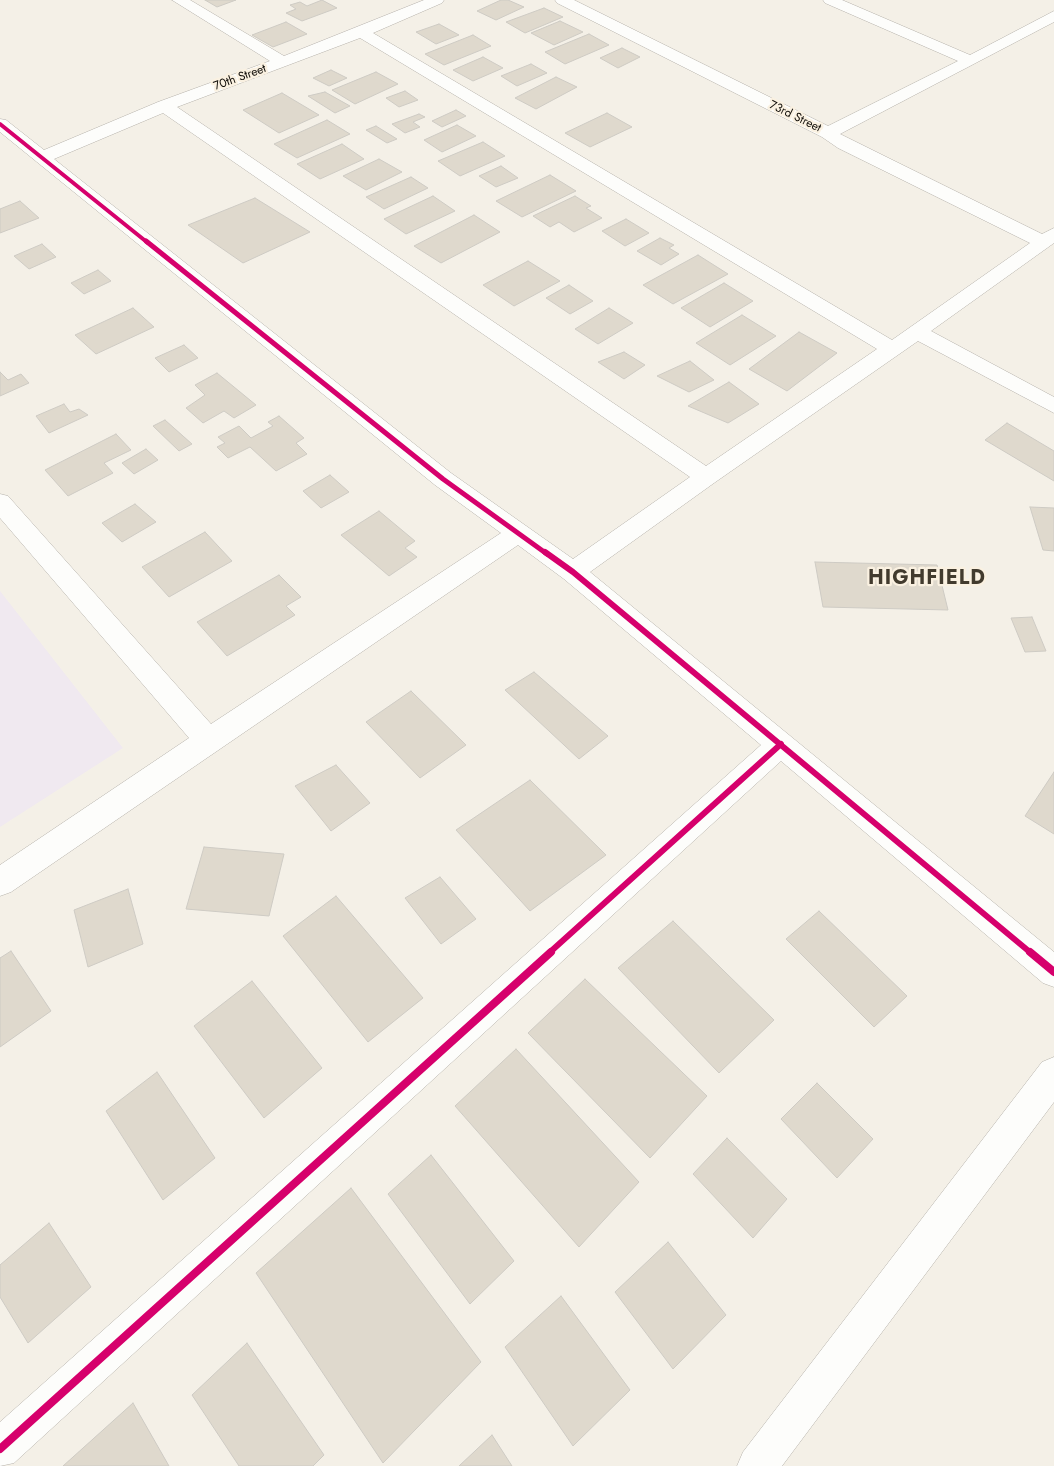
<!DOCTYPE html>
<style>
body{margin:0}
canvas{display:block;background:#f4f0e7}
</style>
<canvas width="1054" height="1466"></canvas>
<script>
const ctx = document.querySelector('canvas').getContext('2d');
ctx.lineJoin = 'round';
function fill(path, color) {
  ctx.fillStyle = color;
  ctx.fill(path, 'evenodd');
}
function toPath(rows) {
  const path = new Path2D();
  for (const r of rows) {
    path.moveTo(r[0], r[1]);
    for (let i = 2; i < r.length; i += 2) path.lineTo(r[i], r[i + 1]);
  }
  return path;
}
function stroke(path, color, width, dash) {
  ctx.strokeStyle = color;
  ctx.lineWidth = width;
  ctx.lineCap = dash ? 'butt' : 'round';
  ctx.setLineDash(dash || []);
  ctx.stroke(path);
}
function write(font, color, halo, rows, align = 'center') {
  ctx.font = font + ' Jost,sans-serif';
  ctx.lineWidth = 4.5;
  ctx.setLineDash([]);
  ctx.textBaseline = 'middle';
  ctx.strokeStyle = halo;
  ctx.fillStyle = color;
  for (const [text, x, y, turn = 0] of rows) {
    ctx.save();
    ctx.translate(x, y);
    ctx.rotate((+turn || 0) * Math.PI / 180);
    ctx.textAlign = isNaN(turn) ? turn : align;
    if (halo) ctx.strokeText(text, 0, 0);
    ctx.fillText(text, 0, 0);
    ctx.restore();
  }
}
fill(toPath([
 [0,591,123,748,0,827]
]), '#f0e9f0');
const building = toPath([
 [205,0,236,0,217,7,205,0],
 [322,0,337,8,302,21,286,13,296,9,290,5,300,2,307,6,322,0],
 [501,0,508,0,524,7,496,20,477,11,501,0],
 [544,8,563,17,525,33,506,22,544,8],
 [560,21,583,32,554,45,531,33,560,21],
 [286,22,307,34,273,47,252,35,286,22],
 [439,24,459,35,436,44,416,32,439,24],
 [589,34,609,45,565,64,545,52,589,34],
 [473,35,491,46,444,65,425,54,473,35],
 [622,48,640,57,618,68,600,58,622,48],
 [483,57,503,68,473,81,453,70,483,57],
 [531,64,547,73,517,86,501,76,531,64],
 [331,70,347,78,329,86,313,78,331,70],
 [376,72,398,84,355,104,332,90,376,72],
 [556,77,577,87,536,109,515,98,556,77],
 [405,91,418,100,399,107,386,98,405,91],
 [325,92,350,106,335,113,308,96,325,92],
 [282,93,319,115,279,133,243,110,282,93],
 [456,110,466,116,442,127,432,121,456,110],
 [607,113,632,127,590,147,565,133,607,113],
 [419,114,425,117,413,122,420,127,405,133,392,124,419,114],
 [327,120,350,134,297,158,274,144,327,120],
 [457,125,476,136,442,152,424,140,457,125],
 [376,126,397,139,387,143,366,130,376,126],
 [483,142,505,156,460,176,438,161,483,142],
 [342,144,364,159,320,179,297,164,342,144],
 [379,159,402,172,366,190,343,176,379,159],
 [501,166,518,178,496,187,479,176,501,166],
 [550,175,576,191,522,217,496,201,550,175],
 [411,177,428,188,384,209,366,197,411,177],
 [433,196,455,211,406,234,384,219,433,196],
 [575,196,591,206,586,208,602,218,574,232,559,222,550,227,533,216,575,196],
 [255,198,310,232,243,263,188,225,255,198],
 [20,201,39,218,0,233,0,209,20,201],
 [474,215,500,232,441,263,414,246,474,215],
 [626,219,649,233,625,246,602,231,626,219],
 [660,238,674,245,669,248,679,254,661,265,637,251,660,238],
 [42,244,56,257,29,269,14,256,42,244],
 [698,255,728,274,673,304,643,285,698,255],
 [528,261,560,281,514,306,483,285,528,261],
 [98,270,111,281,84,294,71,283,98,270],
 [724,283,753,301,710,327,681,308,724,283],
 [569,285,593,301,570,314,546,298,569,285],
 [133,308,154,327,96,354,75,335,133,308],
 [609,308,633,323,598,344,575,329,609,308],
 [742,315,776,336,730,365,696,343,742,315],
 [799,332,837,353,787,391,749,369,799,332],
 [184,345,198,358,169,372,155,358,184,345],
 [624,352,645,365,624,379,598,362,624,352],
 [690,361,714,380,689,392,657,376,690,361],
 [0,372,8,380,21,374,29,383,0,396,0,372],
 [217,373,256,405,234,418,224,411,203,423,186,408,205,395,195,385,217,373],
 [729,382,759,404,728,423,688,406,729,382],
 [64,404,70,412,79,409,88,415,49,433,36,416,64,404],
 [279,416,304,438,296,443,307,454,276,471,250,447,228,458,217,447,225,443,218,437,239,426,251,438,273,426,268,422,279,416],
 [165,420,192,444,179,451,153,426,165,420],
 [1007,423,1054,451,1054,481,985,440,1007,423],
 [116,434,131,450,104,463,113,473,68,496,45,470,116,434],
 [146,449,158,460,134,474,122,463,146,449],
 [330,475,349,492,321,508,303,491,330,475],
 [135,504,156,522,122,542,102,523,135,504],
 [1030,507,1054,508,1054,551,1043,550,1030,507],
 [379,511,415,541,405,548,417,557,389,576,341,535,379,511],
 [205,532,232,561,169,597,142,567,205,532],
 [815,562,937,565,948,610,823,607,815,562],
 [279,575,301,597,286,606,295,615,227,656,197,622,279,575],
 [1032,617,1046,651,1025,652,1011,618,1032,617],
 [534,672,608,736,579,759,505,690,534,672],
 [411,691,466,745,420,778,366,722,411,691],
 [336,765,370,803,331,831,295,786,336,765],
 [1054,772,1054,834,1025,816,1054,772],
 [530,780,606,855,530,911,456,830,530,780],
 [204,847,284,854,269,916,186,909,204,847],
 [440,877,476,919,441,944,405,898,440,877],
 [128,889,143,944,88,967,74,910,128,889],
 [336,896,423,998,368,1042,283,936,336,896],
 [819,911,907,996,874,1027,786,939,819,911],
 [673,921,774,1020,719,1073,618,968,673,921],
 [11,951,51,1011,0,1047,0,958,11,951],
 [585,979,707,1096,650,1158,528,1033,585,979],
 [252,981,322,1068,264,1118,194,1026,252,981],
 [516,1049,639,1182,579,1247,455,1106,516,1049],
 [157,1072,215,1158,163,1200,106,1111,157,1072],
 [817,1083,873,1139,837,1178,781,1119,817,1083],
 [727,1138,787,1199,753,1238,693,1174,727,1138],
 [431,1155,514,1261,470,1304,388,1194,431,1155],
 [351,1188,481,1362,383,1463,256,1273,351,1188],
 [49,1223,91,1287,28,1343,0,1297,0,1265,49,1223],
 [668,1242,726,1315,673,1369,615,1292,668,1242],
 [561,1296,630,1390,573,1446,505,1347,561,1296],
 [247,1343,324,1455,313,1466,239,1466,192,1395,247,1343],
 [133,1403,169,1466,63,1466,133,1403],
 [492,1435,512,1466,459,1466,492,1435]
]);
fill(building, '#dfd9cd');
stroke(building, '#cecbc4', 1);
const minor = toPath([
 [172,0,190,0,284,56,424,0,444,0,442,3,373,33,892,340,1030,243,838,148,822,137,557,3,555,0,574,0,828,126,958,61,825,3,823,0,842,0,970,55,1054,11,1054,22,840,134,1042,234,1054,228,1054,243,931,331,1054,397,1054,413,918,341,714,483,590,572,1054,952,1054,987,1043,983,781,761,14,1463,0,1466,0,1422,761,745,564,579,518,545,11,892,0,896,0,865,189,738,0,518,0,494,8,496,211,724,501,533,435,485,0,132,0,119,6,120,44,150,158,102,270,61,172,0],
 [360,38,877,349,706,466,177,107,360,38],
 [163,113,690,477,573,559,451,473,54,159,163,113],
 [1054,1057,1054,1102,782,1466,737,1466,743,1452,1042,1062,1054,1057]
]);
stroke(minor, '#b5b1aa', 1);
fill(minor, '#fdfdfb');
stroke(toPath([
 [0,124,148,243]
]), '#d6006c', 4);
stroke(toPath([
 [146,241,443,479,547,554]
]), '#d6006c', 5);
stroke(toPath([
 [545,552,573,572,1031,953],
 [549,953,781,744]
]), '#d6006c', 6);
stroke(toPath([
 [1030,952,1054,972],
 [0,1449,551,952]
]), '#d6006c', 8);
write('12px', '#100d08', '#faf1e1', [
 ["70th Street",240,78,-20],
 ["73rd Street",795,117,26]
]);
ctx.letterSpacing = '1px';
write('bold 20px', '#423b2e', '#faf1e1', [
 ["HIGHFIELD",927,579]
]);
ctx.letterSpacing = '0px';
</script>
